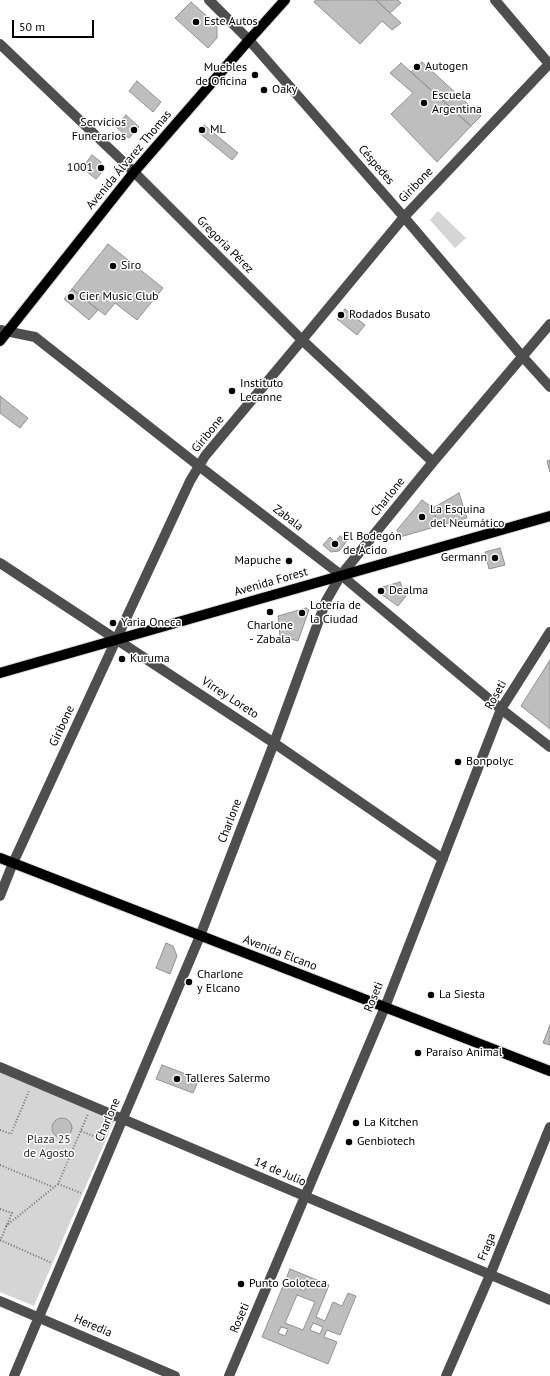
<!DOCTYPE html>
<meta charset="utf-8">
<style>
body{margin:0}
#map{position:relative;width:550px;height:1376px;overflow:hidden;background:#fff;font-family:"PT Sans",sans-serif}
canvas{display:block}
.scale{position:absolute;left:12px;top:20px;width:82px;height:18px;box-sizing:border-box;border:2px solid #000;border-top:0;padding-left:5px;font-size:12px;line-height:14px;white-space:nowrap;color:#000;-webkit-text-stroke:3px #fff;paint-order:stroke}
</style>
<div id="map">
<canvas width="550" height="1376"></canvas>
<div class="scale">50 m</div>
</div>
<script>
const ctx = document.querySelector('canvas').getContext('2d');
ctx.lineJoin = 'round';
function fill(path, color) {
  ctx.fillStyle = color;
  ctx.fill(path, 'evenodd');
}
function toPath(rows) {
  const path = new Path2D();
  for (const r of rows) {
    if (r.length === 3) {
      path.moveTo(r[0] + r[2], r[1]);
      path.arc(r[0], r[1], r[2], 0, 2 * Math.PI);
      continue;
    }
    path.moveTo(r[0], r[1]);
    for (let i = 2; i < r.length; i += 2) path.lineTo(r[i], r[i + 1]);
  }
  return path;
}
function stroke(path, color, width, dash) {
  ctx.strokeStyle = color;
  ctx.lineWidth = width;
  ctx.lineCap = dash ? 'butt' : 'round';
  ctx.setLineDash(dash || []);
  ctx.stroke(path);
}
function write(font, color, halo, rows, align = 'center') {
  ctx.font = font + ' "PT Sans",sans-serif';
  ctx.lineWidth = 3;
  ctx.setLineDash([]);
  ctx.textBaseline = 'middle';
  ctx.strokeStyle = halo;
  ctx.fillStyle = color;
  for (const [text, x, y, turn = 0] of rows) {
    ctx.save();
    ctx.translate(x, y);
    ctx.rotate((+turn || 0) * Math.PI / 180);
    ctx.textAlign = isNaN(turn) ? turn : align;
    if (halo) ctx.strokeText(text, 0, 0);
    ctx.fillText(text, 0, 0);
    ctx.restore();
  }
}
fill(toPath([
 [438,211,466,238,455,248,430,220],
 [0,1072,114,1121,34,1306,0,1292]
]), '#d5d5d5');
const building = toPath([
 [316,0,376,0,401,23,392,30,382,21,360,44,314,2,316,0],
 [376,0,398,0,401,3,390,13,376,0],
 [191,2,217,25,217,38,208,48,175,18,191,2],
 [422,62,481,116,471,126,411,72,422,62],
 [401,63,471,126,437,162,391,114,413,93,390,73,401,63],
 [137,81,161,102,153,112,129,91,137,81],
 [126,115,139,127,129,138,116,127,126,115],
 [204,125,238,153,232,160,198,132,204,125],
 [92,155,101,162,102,172,96,179,82,168,92,155],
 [108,244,163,288,137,320,115,303,105,315,72,289,108,244],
 [72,289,98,310,89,320,64,299,72,289],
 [345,309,365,325,357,335,337,319,345,309],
 [0,396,28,418,20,428,0,413,0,396],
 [550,460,550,472,547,461,550,460],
 [459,493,467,518,438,526,433,508,459,493],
 [422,500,433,508,438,526,400,537,397,530,422,500],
 [340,536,347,541,339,551,331,552,323,545,330,537,335,542,340,536],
 [500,548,505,565,489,569,485,552,500,548],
 [400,582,406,596,398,606,378,592,379,588,400,582],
 [306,608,309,610,298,641,280,636,278,616,306,608],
 [550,660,550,729,521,706,550,660],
 [166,943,173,946,177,956,170,974,156,968,166,943],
 [550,1025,550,1045,543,1043,550,1025],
 [162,1065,199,1079,193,1093,156,1079,162,1065],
 [62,1128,10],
 [290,1269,329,1285,316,1317,325,1321,333,1302,342,1306,348,1293,356,1296,340,1335,327,1330,324,1337,337,1342,328,1364,262,1337,290,1269],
 [300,1282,307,1285,304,1291,298,1288,300,1282],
 [297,1295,315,1302,303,1330,285,1323,297,1295],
 [313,1323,323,1327,320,1334,310,1330,313,1323],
 [281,1327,288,1329,285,1336,278,1333,281,1327]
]);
fill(building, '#bebebe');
stroke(building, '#929292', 1);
const major = toPath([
 [0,341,134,172,249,40,285,0],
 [0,673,550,516],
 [0,858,550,1071]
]);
stroke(major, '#dbdbdb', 12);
stroke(toPath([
 [0,1130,11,1134,29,1091],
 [81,1131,103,1140],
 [0,1165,53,1187],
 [58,1184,81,1193],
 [0,1209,12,1213,0,1241],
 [6,1226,58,1184,88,1114],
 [0,1240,52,1263]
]), '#707070', 2, [1, 2]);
stroke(toPath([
 [209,0,249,40,404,217,522,356,550,387],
 [495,0,550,65],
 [0,44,134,172,302,340,433,462],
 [0,330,35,337,199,466,341,575,501,709,550,747],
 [0,563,274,743,443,859],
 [0,896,13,863,116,640,190,481,205,456,302,340,404,217,550,63],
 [0,1067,550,1300],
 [0,1301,175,1376],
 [14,1376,200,936,274,743,326,601,341,575,433,462,550,324],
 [229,1376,385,1007,501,709,550,632],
 [446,1376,490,1275,550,1127]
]), '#4e4e4e', 10);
stroke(major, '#000', 10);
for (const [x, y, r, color] of [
 [196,22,4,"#000"],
 [417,67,4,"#000"],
 [255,75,4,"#000"],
 [264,90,4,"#000"],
 [424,103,4,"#000"],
 [134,130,4,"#000"],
 [202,130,4,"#000"],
 [101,168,4,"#000"],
 [113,266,4,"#000"],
 [71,297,4,"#000"],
 [341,315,4,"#000"],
 [232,391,4,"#000"],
 [422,517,4,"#000"],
 [335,544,4,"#000"],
 [495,558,4,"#000"],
 [289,561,4,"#000"],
 [381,591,4,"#000"],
 [270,612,4,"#000"],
 [302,613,4,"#000"],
 [113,623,4,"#000"],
 [122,659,4,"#000"],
 [458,762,4,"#000"],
 [189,982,4,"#000"],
 [431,995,4,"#000"],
 [418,1053,4,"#000"],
 [177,1079,4,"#000"],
 [356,1123,4,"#000"],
 [349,1142,4,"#000"],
 [241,1284,4,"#000"]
]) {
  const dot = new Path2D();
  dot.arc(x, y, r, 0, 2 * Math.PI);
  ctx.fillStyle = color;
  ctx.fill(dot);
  stroke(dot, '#fff', 1.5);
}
write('12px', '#000', '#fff', [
 ["Este Autos",204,22],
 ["Autogen",425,67],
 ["Muebles",247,68,"right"],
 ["de Oficina",247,82,"right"],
 ["Oaky",272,90],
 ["Escuela",432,96],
 ["Argentina",432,110],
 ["Servicios",126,123,"right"],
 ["Funerarios",126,137,"right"],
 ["ML",210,130],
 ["1001",93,168,"right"],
 ["Siro",121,266],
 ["Cier Music Club",79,297],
 ["Rodados Busato",349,315],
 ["Instituto",240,384],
 ["Lecanne",240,398],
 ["La Esquina",430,510],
 ["del Neumático",430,524],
 ["El Bodegón",343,537],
 ["de Ácido",343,551],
 ["Germann",487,558,"right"],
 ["Mapuche",281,561,"right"],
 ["Dealma",389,591],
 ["Lotería de",310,606],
 ["la Ciudad",310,620],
 ["Yaria Oneca",121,623],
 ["Charlone",270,626,"center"],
 ["- Zabala",270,640,"center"],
 ["Kuruma",130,659],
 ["Bonpolyc",466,762],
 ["Charlone",197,975],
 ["y Elcano",197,989],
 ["La Siesta",439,995],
 ["Paraíso Animal",426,1053],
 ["Talleres Salermo",185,1079],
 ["La Kitchen",364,1123],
 ["Genbiotech",357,1142],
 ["Punto Goloteca",249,1284]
], 'left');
write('12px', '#000', '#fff', [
 ["Avenida Álvarez Thomas",129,160,-50],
 ["Céspedes",376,165,49],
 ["Giribone",416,185,-46],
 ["Gregoria Pérez",225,245,45],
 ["Giribone",208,434,-51],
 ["Charlone",388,497,-51],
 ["Zabala",288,518,37],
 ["Avenida Forest",271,582,-16],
 ["Roseti",496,695,-61],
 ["Virrey Loreto",230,698,33],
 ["Giribone",62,726,-65],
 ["Charlone",230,821,-69],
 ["Avenida Elcano",280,953,21],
 ["Roseti",374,997,-68],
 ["Charlone",108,1120,-67],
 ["14 de Julio",280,1172,23],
 ["Fraga",487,1247,-68],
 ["Roseti",240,1318,-67],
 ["Heredia",93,1326,23]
]);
write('12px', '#2c2c2c', '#fff', [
 ["Plaza 25",49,1140],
 ["de Agosto",49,1154]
]);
</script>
